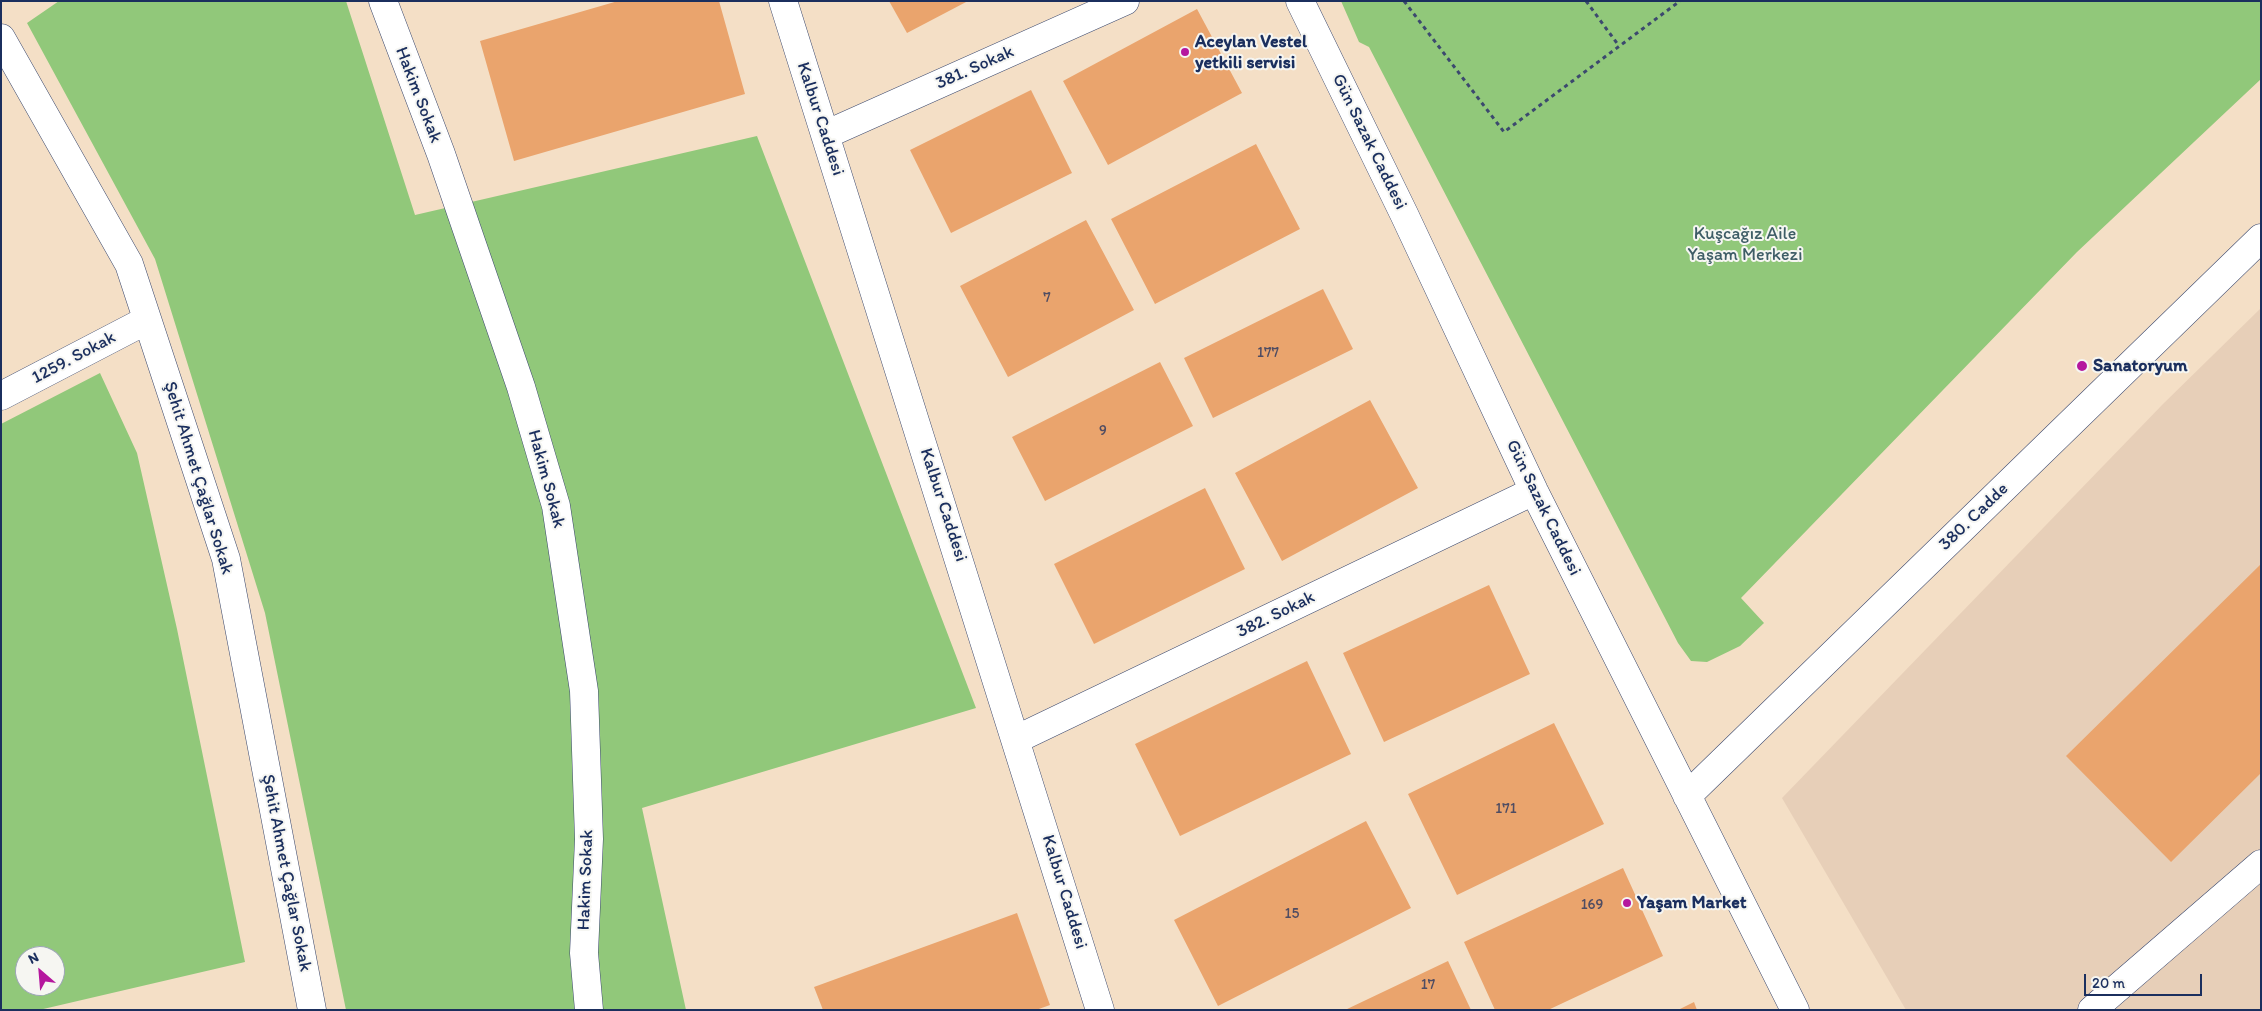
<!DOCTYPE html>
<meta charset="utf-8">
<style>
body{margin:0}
#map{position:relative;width:2262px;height:1011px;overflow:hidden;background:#f4dfc6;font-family:Itim,sans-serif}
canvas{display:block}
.frame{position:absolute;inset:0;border:2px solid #1b2f5e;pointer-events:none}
.north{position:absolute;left:15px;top:946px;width:50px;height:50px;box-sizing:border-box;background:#f6f6f2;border:1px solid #9ea6b7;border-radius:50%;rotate:333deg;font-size:14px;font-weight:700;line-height:20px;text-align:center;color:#1b2f5e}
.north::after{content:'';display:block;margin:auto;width:18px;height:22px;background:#b5179e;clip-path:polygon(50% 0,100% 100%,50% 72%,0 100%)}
.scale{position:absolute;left:2084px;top:974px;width:118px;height:22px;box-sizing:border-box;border:2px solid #1b2f5e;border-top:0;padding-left:6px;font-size:15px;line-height:18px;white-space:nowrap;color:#1b2f5e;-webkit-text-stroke:4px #f6f6f2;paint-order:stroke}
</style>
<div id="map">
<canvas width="2262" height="1011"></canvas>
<div class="frame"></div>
<div class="north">N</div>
<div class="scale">20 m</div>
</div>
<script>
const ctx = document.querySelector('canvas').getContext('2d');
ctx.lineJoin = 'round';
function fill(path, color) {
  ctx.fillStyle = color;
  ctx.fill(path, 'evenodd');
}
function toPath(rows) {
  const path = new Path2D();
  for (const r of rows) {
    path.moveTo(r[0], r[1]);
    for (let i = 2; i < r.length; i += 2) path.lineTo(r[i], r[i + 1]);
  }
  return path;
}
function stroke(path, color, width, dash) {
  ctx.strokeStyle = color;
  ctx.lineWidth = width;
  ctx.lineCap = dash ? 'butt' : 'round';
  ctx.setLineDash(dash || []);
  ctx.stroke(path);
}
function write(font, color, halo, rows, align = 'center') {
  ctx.font = font + ' Itim,sans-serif';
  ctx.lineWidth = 4;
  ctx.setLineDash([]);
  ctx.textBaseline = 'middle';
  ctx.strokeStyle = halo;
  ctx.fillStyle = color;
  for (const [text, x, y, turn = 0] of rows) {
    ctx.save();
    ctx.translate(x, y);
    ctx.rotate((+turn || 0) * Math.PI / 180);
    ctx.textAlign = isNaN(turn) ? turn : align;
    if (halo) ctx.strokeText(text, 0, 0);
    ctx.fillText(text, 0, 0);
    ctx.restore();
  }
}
fill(toPath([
 [2261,308,2261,1010,1906,1010,1782,798,2163,404]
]), '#e7cfb8');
fill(toPath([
 [59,1,346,1,415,215,757,136,976,708,642,808,686,1010,346,1010,265,613,155,259,27,23],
 [1341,1,2261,1,2261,79,2077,252,1741,598,1764,623,1740,646,1707,662,1691,661,1678,643,1369,47,1359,42],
 [100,373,137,453,177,629,245,962,39,1010,1,1010,1,424],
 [25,956,55,956,55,986,25,986]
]), '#91c87a');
fill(toPath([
 [618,1,719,1,745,94,514,161,480,41],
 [889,1,968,1,907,33],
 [1197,9,1242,93,1108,165,1063,81],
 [1031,90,1072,173,951,233,910,150],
 [1256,144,1300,229,1155,304,1111,219],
 [1086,220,1134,310,1008,377,960,286],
 [1323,289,1353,349,1213,418,1184,358],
 [1160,362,1193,426,1045,501,1012,437],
 [1370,400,1418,488,1282,561,1235,473],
 [1205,488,1245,569,1094,644,1054,564],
 [2261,564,2261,773,2171,862,2066,756],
 [1489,585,1530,674,1384,742,1343,653],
 [1307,661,1351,754,1180,836,1135,744],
 [1554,723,1604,824,1457,895,1408,794],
 [1366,821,1411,908,1218,1006,1174,920],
 [1623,868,1663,956,1548,1010,1495,1010,1464,942],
 [1017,913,1050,1005,1036,1010,823,1010,814,987],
 [1448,961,1471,1010,1345,1010],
 [1694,1002,1697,1010,1678,1010]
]), '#eaa46d');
const minor = toPath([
 [383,1,441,154,521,387,556,506,584,691,589,839,584,953,589,1010],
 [783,1,1100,1010],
 [1300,1,1404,214,1534,491,1795,1010],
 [1,38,129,264,226,559,312,1010],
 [825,135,1125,1],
 [1,396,147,320],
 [1017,739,1534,491],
 [1687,796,2261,238],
 [2092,1010,2261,864]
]);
stroke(minor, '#3c496e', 29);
stroke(toPath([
 [1404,1,1504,132,1680,1],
 [1586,1,1619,46]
]), '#3c496e', 3, [4, 4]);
stroke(minor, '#fff', 28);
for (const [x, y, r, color] of [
 [1185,52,5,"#b5179e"],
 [2082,366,6,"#b5179e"],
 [1627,903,5,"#b5179e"]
]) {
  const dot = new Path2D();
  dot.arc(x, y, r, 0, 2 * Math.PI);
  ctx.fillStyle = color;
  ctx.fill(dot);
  stroke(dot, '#f6f6f2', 2);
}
write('15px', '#4f4c62', null, [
 ["7",1047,298],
 ["177",1268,353],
 ["9",1103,431],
 ["171",1506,809],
 ["169",1592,905],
 ["15",1292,914],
 ["17",1428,985]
]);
write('bold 18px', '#1b2f5e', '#f6f6f2', [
 ["Aceylan Vestel",1195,42],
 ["yetkili servisi",1195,63],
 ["Sanatoryum",2093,366],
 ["Yaşam Market",1637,903]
], 'left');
write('18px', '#1b2f5e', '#f6f6f2', [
 ["381. Sokak",975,68,-24],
 ["Hakim Sokak",418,95,69],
 ["Kalbur Caddesi",820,119,72],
 ["Gün Sazak Caddesi",1369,142,64],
 ["1259. Sokak",74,358,-28],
 ["Şehit Ahmet Çağlar Sokak",198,478,73],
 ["Hakim Sokak",546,479,75],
 ["Kalbur Caddesi",943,505,72],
 ["Gün Sazak Caddesi",1543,508,64],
 ["380. Cadde",1974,517,-44],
 ["382. Sokak",1276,615,-26],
 ["Şehit Ahmet Çağlar Sokak",286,873,79],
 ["Hakim Sokak",586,880,-88],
 ["Kalbur Caddesi",1064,892,73]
]);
write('18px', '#3e5d66', '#f6f6f2', [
 ["Kuşcağız Aile",1745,234],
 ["Yaşam Merkezi",1745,255]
]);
</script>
